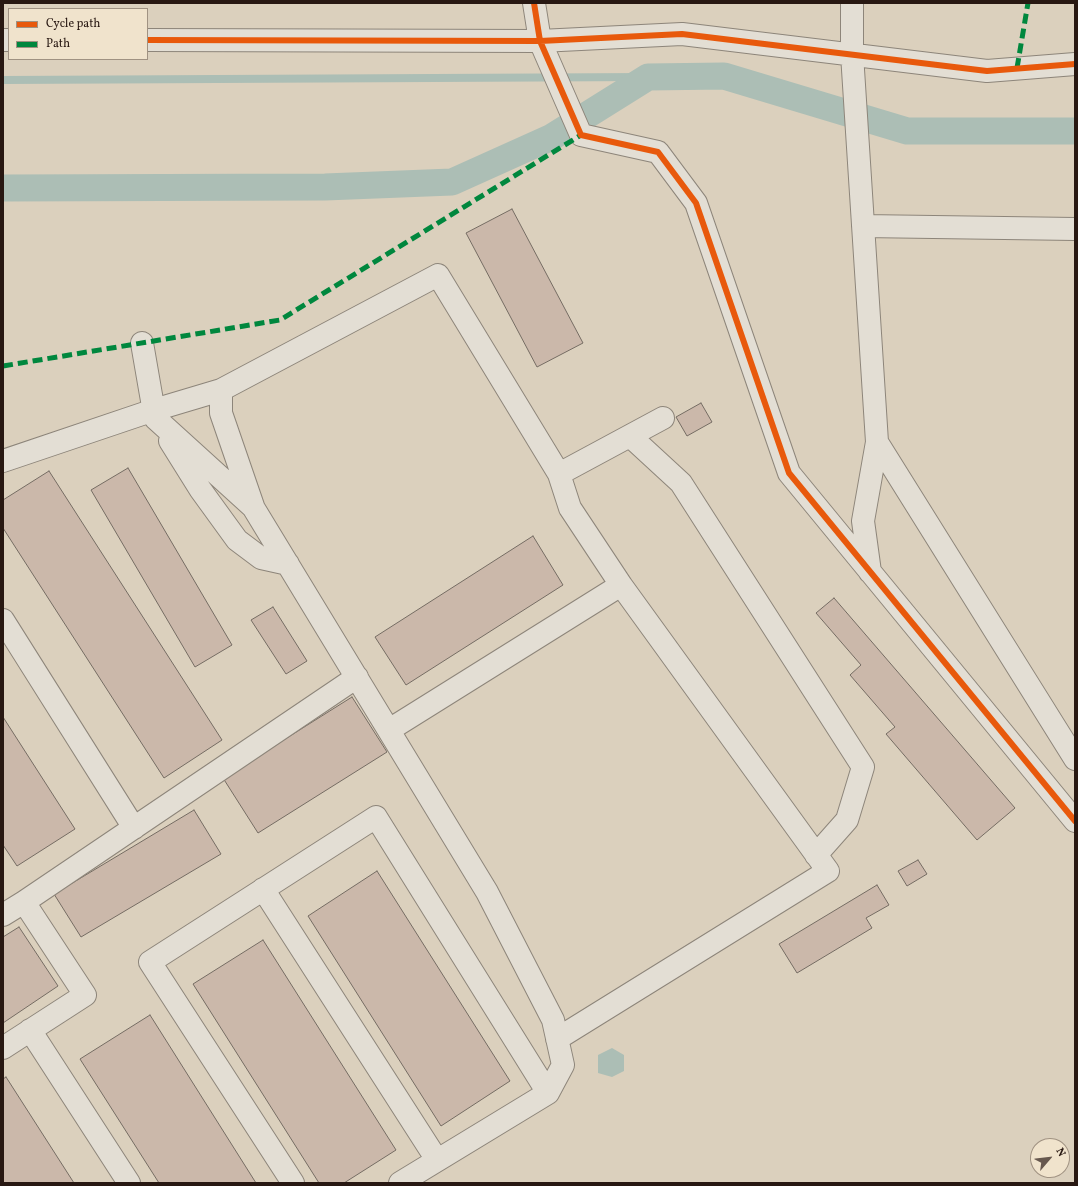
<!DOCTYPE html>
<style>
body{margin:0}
#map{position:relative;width:1078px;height:1186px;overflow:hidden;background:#dbd0bd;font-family:Vollkorn,serif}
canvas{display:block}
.frame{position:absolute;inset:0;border:4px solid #281812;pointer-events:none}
.legend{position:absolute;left:8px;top:8px;width:140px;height:52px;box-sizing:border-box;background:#f0e3cc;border:1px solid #a09282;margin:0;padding:5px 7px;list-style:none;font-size:12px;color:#281812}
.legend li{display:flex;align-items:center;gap:8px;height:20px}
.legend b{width:20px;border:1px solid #a09282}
.north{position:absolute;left:1030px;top:1138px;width:40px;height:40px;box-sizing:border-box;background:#f0e3cc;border:1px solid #a09282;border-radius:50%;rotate:62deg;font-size:11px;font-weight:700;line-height:16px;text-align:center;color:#281812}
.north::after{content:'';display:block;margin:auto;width:14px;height:18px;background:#67584e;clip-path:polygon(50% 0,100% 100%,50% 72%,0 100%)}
</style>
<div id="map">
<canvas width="1078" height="1186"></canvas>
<div class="frame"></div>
<ul class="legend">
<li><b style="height:5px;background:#e8590c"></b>Cycle path</li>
<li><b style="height:5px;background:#00873e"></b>Path</li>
</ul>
<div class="north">N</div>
</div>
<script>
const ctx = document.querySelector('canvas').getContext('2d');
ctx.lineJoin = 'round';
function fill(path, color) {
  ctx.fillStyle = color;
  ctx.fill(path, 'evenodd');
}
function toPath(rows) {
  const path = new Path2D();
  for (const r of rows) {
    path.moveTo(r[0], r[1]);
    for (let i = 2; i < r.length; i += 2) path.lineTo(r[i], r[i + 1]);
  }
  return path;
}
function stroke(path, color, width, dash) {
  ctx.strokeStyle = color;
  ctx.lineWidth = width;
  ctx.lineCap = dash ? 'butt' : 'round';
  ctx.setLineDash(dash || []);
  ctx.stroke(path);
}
fill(toPath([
 [612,1048,624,1055,624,1071,612,1077,598,1073,598,1055]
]), '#acbeb5');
stroke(toPath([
 [3,80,648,77]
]), '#acbeb5', 8);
stroke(toPath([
 [3,188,325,187,452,182,552,137,648,77,724,76,907,131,1075,131]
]), '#acbeb5', 27);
const building = toPath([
 [512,209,583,343,537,367,466,233,512,209],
 [701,403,712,422,687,436,676,417,701,403],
 [128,468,232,645,195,667,91,490,128,468],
 [49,471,222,740,164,778,3,528,3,500,49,471],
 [533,536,563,585,406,685,375,637,533,536],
 [834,598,1015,808,977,840,886,734,895,727,850,675,861,665,816,613,834,598],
 [273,607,307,661,286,674,251,620,273,607],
 [352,697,387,752,258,833,223,778,352,697],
 [3,717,75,829,17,866,3,845,3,717],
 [194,810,221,854,81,937,54,894,194,810],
 [918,860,927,874,907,886,898,871,918,860],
 [377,871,510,1081,441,1126,308,916,377,871],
 [877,885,889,905,866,918,872,928,797,973,779,944,877,885],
 [19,927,58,986,3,1023,3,937,19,927],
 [263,940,396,1150,344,1183,319,1183,193,984,263,940],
 [150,1015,256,1183,159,1183,80,1059,150,1015],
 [6,1077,74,1183,3,1183,3,1079,6,1077]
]);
fill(building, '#cbb8aa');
stroke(building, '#756c63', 1);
const minor = toPath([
 [534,3,540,41,581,135,658,152,696,203,789,473,1075,821],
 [852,3,852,54,877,442,1075,759],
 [3,40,9,40],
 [147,40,540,41,682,34,987,71,1075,64],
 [863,226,1075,229],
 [142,343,155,418,253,507,487,892,553,1020,563,1065,548,1093,400,1183],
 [221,390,221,413,253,506],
 [630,436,681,483,863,767,847,820,816,855],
 [170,441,200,489,237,540,261,558,288,564],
 [3,461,154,410,221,390,438,275,559,474],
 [870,572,863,521,877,442],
 [621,585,570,508,559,474,663,418],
 [3,620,134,828],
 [389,730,621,585,828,871,557,1039],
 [263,889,437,1160],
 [24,902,357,677],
 [3,915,24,902,85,995,3,1048],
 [30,1030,129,1183],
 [293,1183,150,962,376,817,548,1093]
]);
stroke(minor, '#8d857a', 24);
stroke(minor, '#e3ded4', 22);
stroke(toPath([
 [1017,68,1028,3],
 [3,366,280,320,581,135]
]), '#00873e', 5, [10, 5]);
stroke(toPath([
 [534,3,540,41,581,135,658,152,696,203,789,473,1075,821],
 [147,40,540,41,682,34,987,71,1075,64]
]), '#e8590c', 6);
</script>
